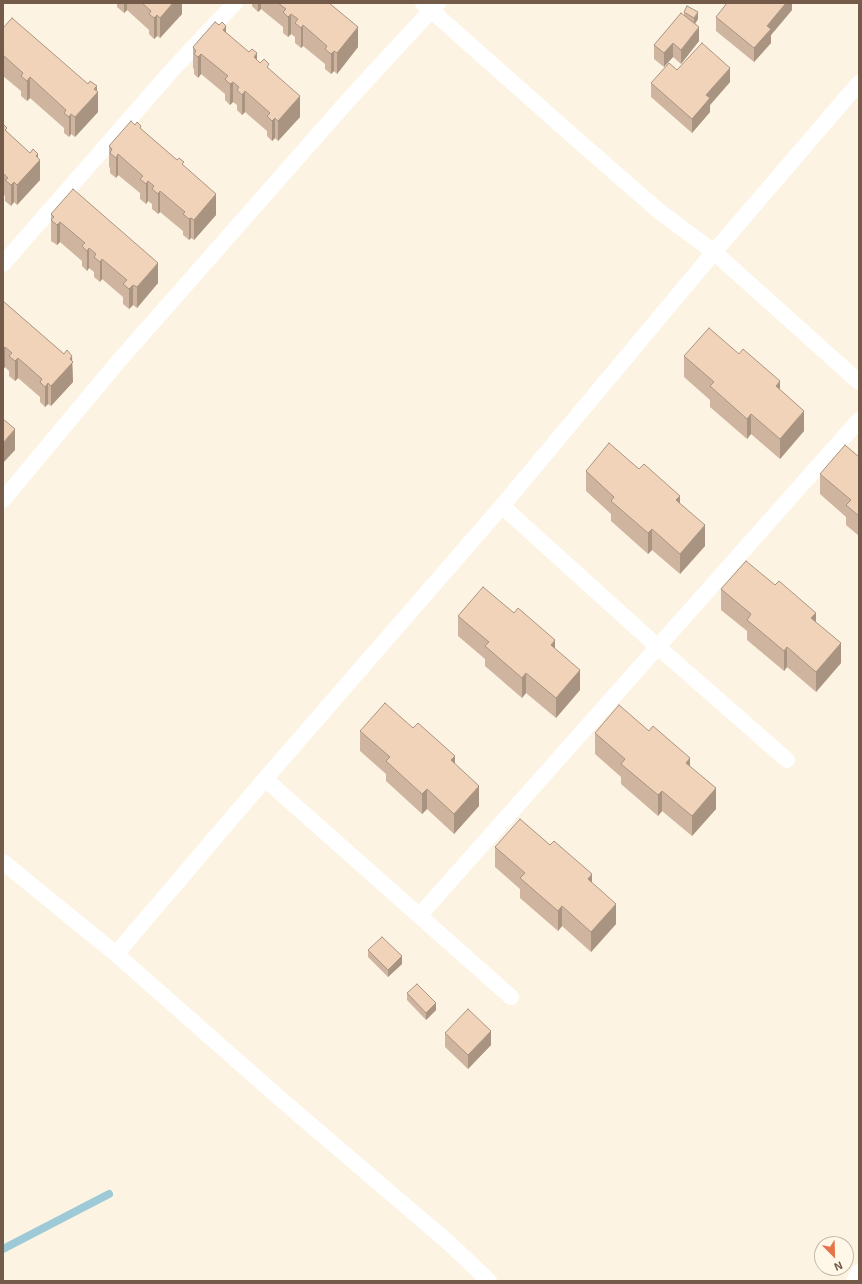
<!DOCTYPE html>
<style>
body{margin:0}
#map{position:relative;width:862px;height:1284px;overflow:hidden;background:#fcf3e2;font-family:"Exo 2",sans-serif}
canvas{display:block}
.frame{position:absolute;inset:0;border:4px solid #735a49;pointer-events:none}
.north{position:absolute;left:814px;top:1236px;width:40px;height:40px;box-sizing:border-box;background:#fff7e8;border:1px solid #c7b8a8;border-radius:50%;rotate:157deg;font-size:11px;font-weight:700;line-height:16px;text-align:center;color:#735a49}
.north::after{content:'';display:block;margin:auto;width:14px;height:18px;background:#e57548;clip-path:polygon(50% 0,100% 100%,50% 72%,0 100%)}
</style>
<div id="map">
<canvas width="862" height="1284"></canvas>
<div class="frame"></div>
<div class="north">N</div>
</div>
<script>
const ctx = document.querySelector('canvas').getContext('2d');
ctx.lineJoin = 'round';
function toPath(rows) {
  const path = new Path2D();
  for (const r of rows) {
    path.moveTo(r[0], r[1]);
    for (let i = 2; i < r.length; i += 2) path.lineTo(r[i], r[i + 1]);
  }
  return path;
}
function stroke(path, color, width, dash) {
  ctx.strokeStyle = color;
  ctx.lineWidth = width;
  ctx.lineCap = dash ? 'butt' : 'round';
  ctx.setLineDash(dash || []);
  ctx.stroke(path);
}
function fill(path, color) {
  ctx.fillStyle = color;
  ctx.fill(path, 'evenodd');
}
stroke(toPath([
 [3,1249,109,1194]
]), '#9dcad6', 8);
stroke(toPath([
 [423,3,574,137,660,212,714,252,859,382],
 [3,264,173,69,235,3],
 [3,500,117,363,352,96,438,3],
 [502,506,658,647,787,760],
 [265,779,511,997],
 [3,862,116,954,284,1102,449,1243,489,1281],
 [419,916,859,420],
 [116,954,265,779,502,506,714,252,859,83],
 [854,1281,859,1272]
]), '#fff', 16);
fill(toPath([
 [117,3,182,3,182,14,160,38,157,36,154,39,149,34,149,30,127,10,124,13,117,7],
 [252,3,329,3,358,47,337,74,334,71,331,74,325,69,325,64,303,46,301,48,295,43,295,37,291,34,288,37,283,33,283,27,261,9,258,12,252,6],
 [792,3,792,10,771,35,771,43,754,62,716,31,716,17],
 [684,12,698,19,695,24,699,41,681,64,673,57,664,67,654,59,654,45,684,15],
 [3,28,97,91,98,112,75,137,71,134,69,137,64,133,64,128,30,98,27,101,21,96,21,91,3,76],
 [226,33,257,60,269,69,300,117,278,141,275,138,272,141,267,136,267,131,245,112,242,115,237,110,237,105,233,102,230,105,225,100,225,94,201,74,198,78,194,74,194,69,193,68,193,47],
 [677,70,730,82,710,105,710,112,692,133,651,97,651,83],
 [3,124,7,132,30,153,38,159,40,180,17,205,14,202,11,206,5,201,5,196,3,194],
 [141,130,184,166,216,215,194,240,191,238,189,240,183,235,183,231,160,212,158,214,152,209,152,204,148,201,146,204,140,199,140,193,118,175,116,178,110,173,110,168,109,167,109,146],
 [51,214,158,283,137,308,133,305,129,309,123,304,123,297,102,279,100,282,94,277,94,272,89,268,87,271,82,266,82,261,60,242,57,245,51,241],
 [3,301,64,354,72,361,73,382,51,406,48,404,45,407,40,402,40,397,18,378,15,381,9,376,9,371,5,367,3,370],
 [684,356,780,390,804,431,780,459,751,434,747,439,710,407,710,400,684,377],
 [859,457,859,536,846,525,846,517,820,494,820,474],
 [586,471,680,504,705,546,680,574,652,550,648,554,611,521,611,514,586,491],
 [721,589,816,622,841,663,816,692,787,667,784,671,747,640,747,631,721,610],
 [458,616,555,649,580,690,556,718,526,693,522,698,485,666,485,659,458,636],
 [413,728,455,764,479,806,454,834,427,809,422,814,386,781,386,774,360,751,360,731],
 [595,733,690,766,716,809,692,836,662,811,658,816,621,784,621,777,595,754],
 [495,847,592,883,616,924,591,952,562,926,558,931,520,898,520,889,495,867],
 [368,950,402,964,388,977,368,957],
 [407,993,436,1010,426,1020,407,1000],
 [445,1033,491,1045,468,1069,445,1047]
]), '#cfb5a0');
fill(toPath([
 [124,3,127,3,127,10,124,13],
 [173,3,182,3,182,14,160,38,160,18],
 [258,3,261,3,261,9,258,12],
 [786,3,792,3,792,10,771,35,771,43,754,62,754,48,767,26],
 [698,12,698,19,694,25,694,18],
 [291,14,291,34,288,37,288,17],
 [157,15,157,36,154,39,154,18],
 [303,25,303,46,301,48,301,28],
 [226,26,226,46,223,30],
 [358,27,358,47,337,74,337,53],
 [699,27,699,41,681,64,681,50],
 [673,43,673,57,664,67,664,53],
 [334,51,334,71,331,74,331,54],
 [257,53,257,73,254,57],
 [201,54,201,74,198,78,198,57],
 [730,68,730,82,710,105,710,112,692,133,692,119,706,95],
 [30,77,30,98,27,101,27,81],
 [233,82,233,102,230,105,230,84],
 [97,86,97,93,98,92,98,112,75,137,75,117],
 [245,91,245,112,242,115,242,95],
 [300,96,300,117,278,141,278,121],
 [71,114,71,134,69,137,69,117],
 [275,118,275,138,272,141,272,121],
 [38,154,38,161,40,160,40,180,17,205,17,185,36,156],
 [118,154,118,175,116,178,116,158],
 [148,181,148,201,146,204,146,184],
 [14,182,14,202,11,206,11,185],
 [160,191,160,212,158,214,158,194],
 [216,194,216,215,194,240,194,220],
 [191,218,191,238,189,240,189,219],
 [60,222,60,242,57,245,57,225],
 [89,248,89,268,87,271,87,251],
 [102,259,102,279,100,282,100,262],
 [158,263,158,283,137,308,137,287],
 [133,285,133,305,129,309,129,289],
 [5,347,5,367,3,370,3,350],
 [72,356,73,382,51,406,51,386],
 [18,358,18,378,15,381,15,361],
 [780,381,780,402,776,386],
 [48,383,48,404,45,407,45,387],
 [804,411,804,431,780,459,780,439],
 [751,414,751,434,747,439,747,419],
 [15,429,15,450,3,463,3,443],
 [680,496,680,516,676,500],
 [705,525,705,546,680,574,680,554],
 [652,529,652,550,648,554,648,533],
 [816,613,816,633,811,618],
 [555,640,555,660,551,645],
 [841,643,841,663,816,692,816,672],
 [787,647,787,667,784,671,784,651],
 [580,670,580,690,556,718,556,698],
 [526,673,526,693,522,698,522,678],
 [455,756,455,776,451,760],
 [690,758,690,779,686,763],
 [479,786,479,806,454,834,454,814],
 [716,788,716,809,692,836,692,816],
 [427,789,427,809,422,814,422,794],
 [662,791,662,811,658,816,658,795],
 [592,874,592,894,588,879],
 [616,904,616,924,591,952,591,932],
 [562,906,562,926,558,931,558,911],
 [402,956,402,964,388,977,388,970],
 [436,1003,436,1010,426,1020,426,1013],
 [491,1031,491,1045,468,1069,468,1055]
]), '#a99482');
const building = toPath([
 [142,3,173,3,160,18,157,15,154,18,149,14,151,11,142,3],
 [278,3,329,3,358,27,337,53,334,51,331,54,325,49,327,46,303,25,301,28,295,23,298,19,291,14,288,17,283,12,286,9,278,3],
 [727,3,786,3,767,26,771,29,754,48,716,17,727,3],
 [687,6,698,12,694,18,684,12,687,6],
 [681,13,699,27,681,50,673,43,664,53,654,45,681,13],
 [12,18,88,84,90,81,97,86,94,89,98,92,75,117,71,114,69,117,64,113,66,110,30,77,27,81,21,76,23,73,3,55,3,28,12,18],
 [215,22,219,25,222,22,226,26,223,30,249,52,252,49,257,53,254,57,260,63,264,59,269,64,267,67,300,96,278,121,275,118,272,121,267,116,270,113,245,91,242,95,237,90,239,87,233,82,230,84,225,79,228,76,201,54,198,57,194,54,196,51,193,47,215,22],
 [702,43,730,68,706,95,710,98,692,119,651,83,669,63,677,70,702,43],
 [131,121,135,125,137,122,141,126,140,128,177,160,179,158,184,162,182,164,216,194,194,220,191,218,189,219,183,214,185,212,160,191,158,194,152,189,154,186,148,181,146,184,140,179,143,176,118,154,116,158,110,153,112,149,109,146,131,121],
 [3,124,7,128,5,130,30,153,33,149,38,154,36,156,40,160,17,185,14,182,11,185,5,180,8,178,3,173,3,124],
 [73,189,158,263,137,287,133,285,129,289,123,284,127,280,102,259,100,262,94,257,96,254,89,248,87,251,82,246,85,243,60,222,57,225,51,220,54,217,51,214,73,189],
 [3,301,64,354,67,350,72,356,70,359,73,362,51,386,48,383,45,387,40,382,42,379,18,358,15,361,9,356,12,353,5,347,3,350,3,301],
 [709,328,739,354,743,349,780,381,776,386,804,411,780,439,751,414,747,419,710,386,714,382,684,356,709,328],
 [3,419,15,429,3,443,3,419],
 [609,443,639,469,644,464,680,496,676,500,705,525,680,554,652,529,648,533,611,501,614,497,586,471,609,443],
 [845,445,859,457,859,516,846,505,851,500,820,474,845,445],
 [746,561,775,585,779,581,816,613,811,618,841,643,816,672,787,647,784,651,747,620,751,614,721,589,746,561],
 [483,587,514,613,518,608,555,640,551,645,580,670,556,698,526,673,522,678,485,646,489,642,458,616,483,587],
 [385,703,413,728,418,723,455,756,451,760,479,786,454,814,427,789,422,794,386,761,390,757,360,731,385,703],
 [619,705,649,731,653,726,690,758,686,763,716,788,692,816,662,791,658,795,621,764,625,759,595,733,619,705],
 [520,819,550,845,554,841,592,874,588,879,616,904,591,932,562,906,558,911,520,878,525,873,495,847,520,819],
 [382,937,402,956,388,970,368,950,382,937],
 [417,984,436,1003,426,1013,407,993,417,984],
 [468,1009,491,1031,468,1055,445,1033,468,1009]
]);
fill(building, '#f1d3ba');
stroke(building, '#a99482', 1);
</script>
